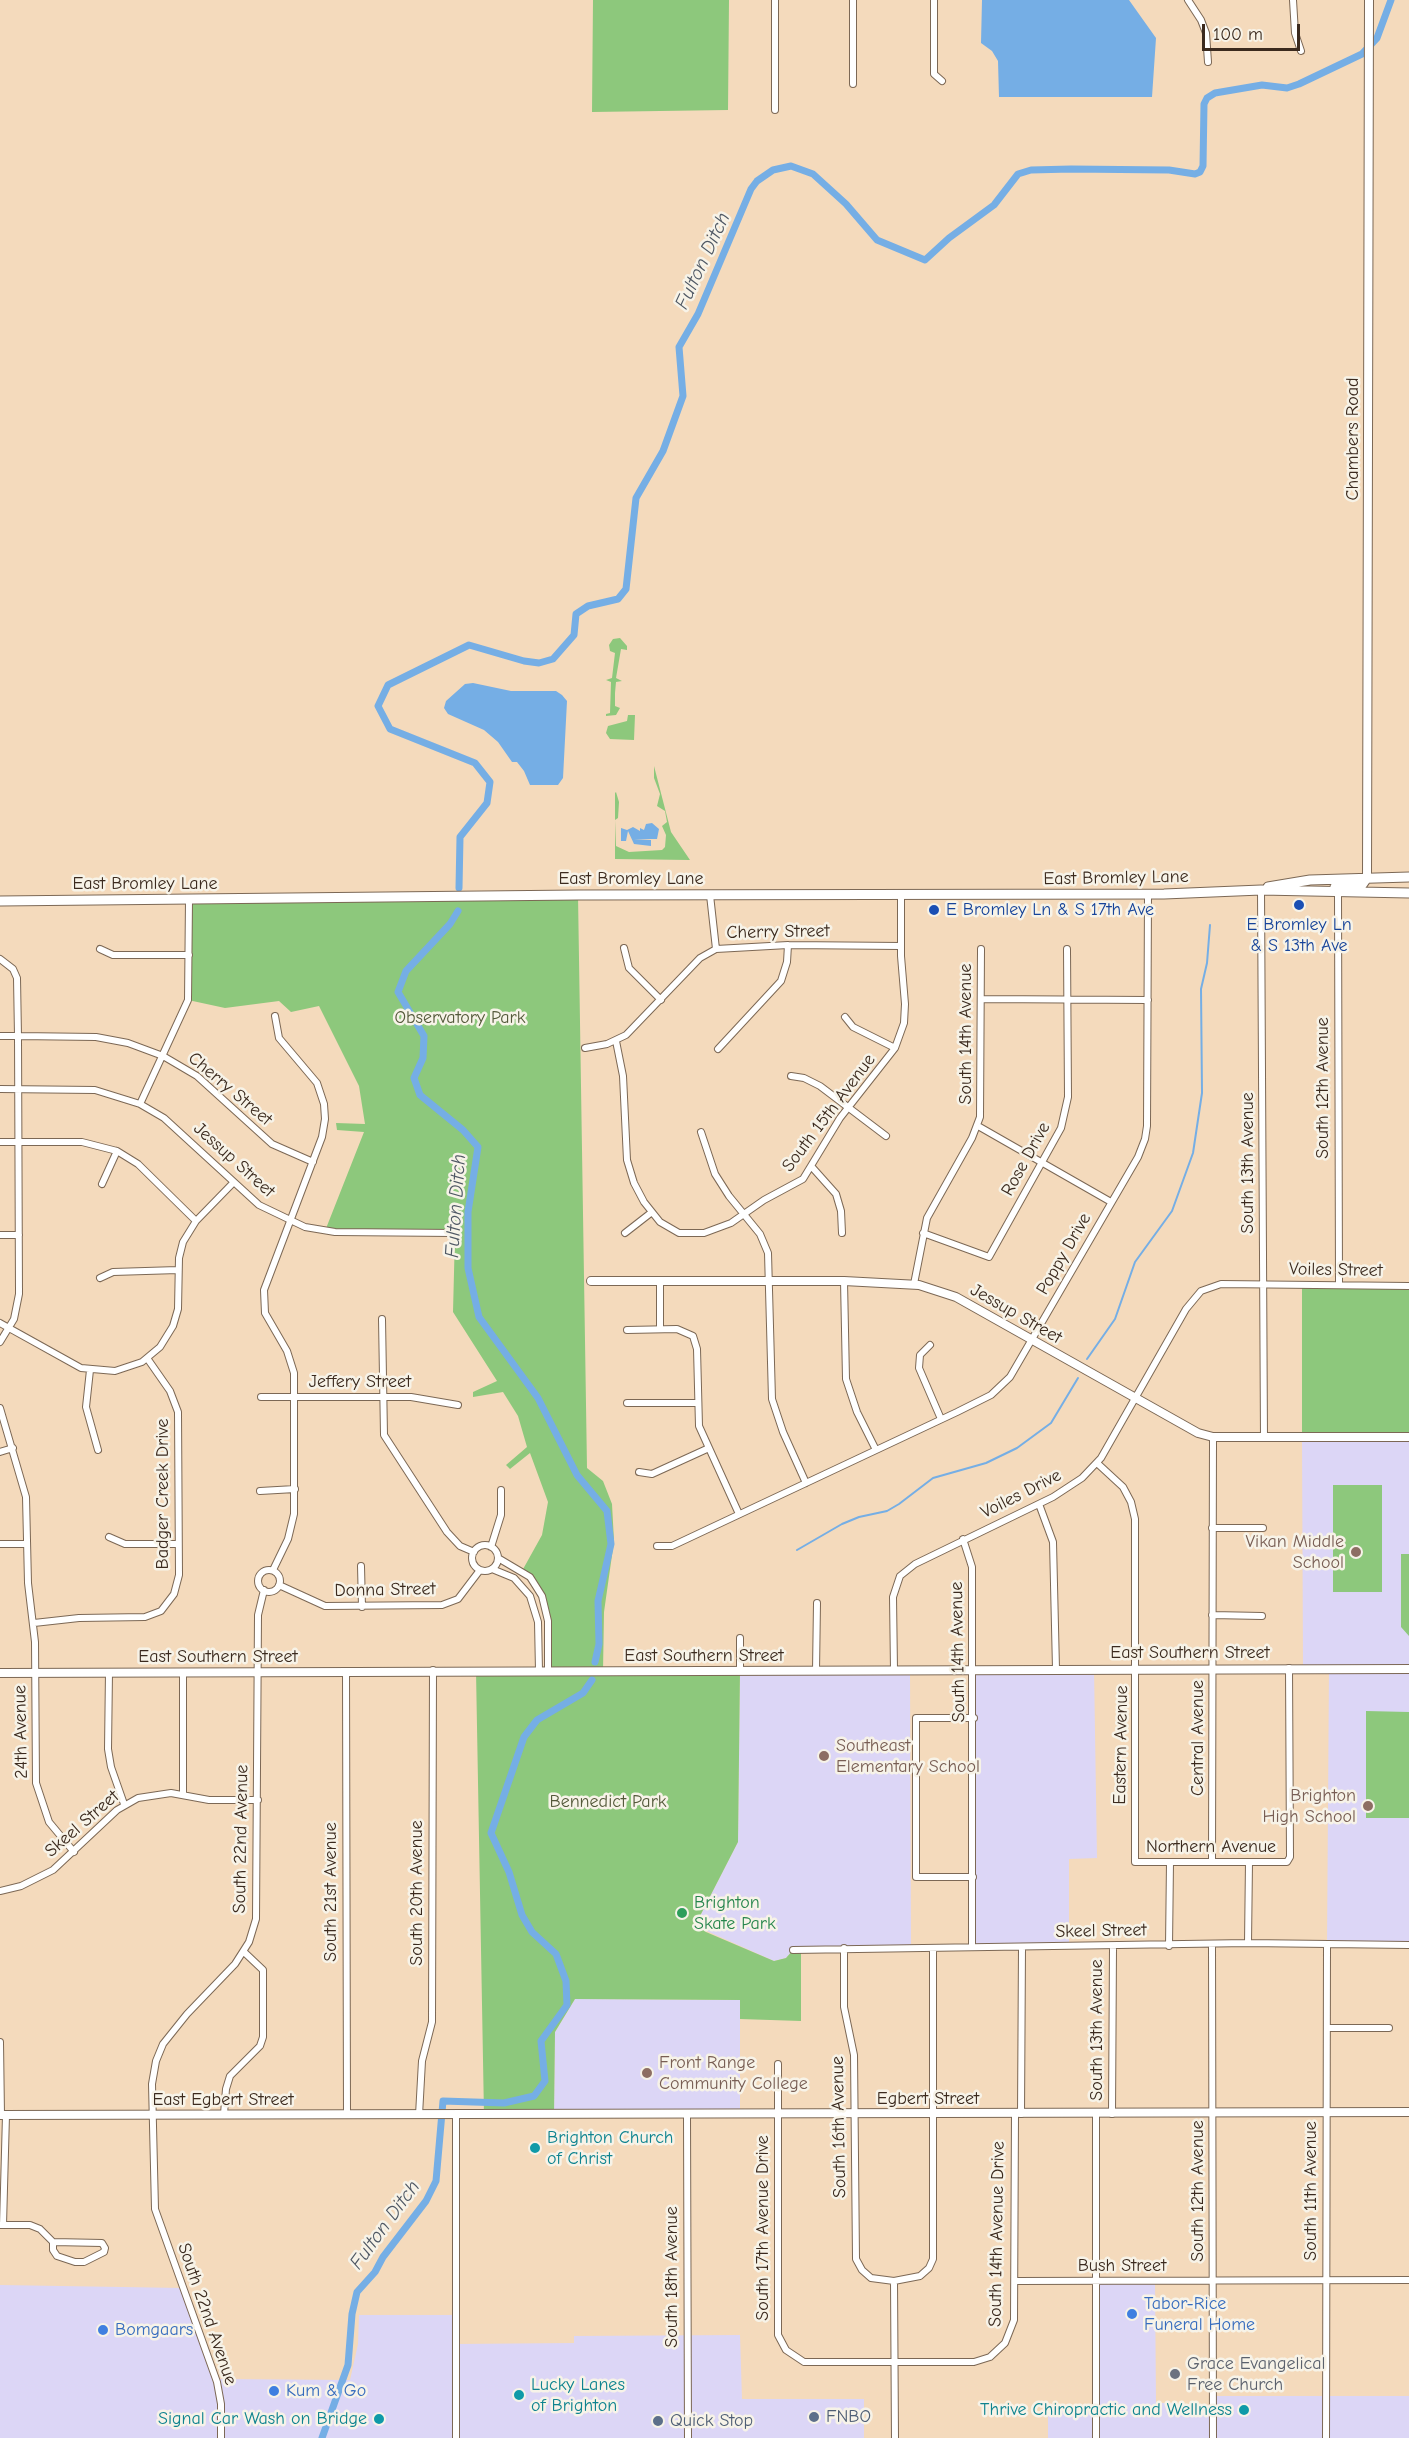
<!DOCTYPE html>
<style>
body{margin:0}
#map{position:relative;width:1409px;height:2438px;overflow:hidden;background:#f4dabc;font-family:"Comic Neue",sans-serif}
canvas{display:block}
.scale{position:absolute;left:1202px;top:24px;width:98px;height:27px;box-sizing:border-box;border:3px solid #3b2a1e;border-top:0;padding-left:8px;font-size:18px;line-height:21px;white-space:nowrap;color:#3b2a1e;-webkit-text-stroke:4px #f7f3e8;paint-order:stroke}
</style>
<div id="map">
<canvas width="1409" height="2438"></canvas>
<div class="scale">100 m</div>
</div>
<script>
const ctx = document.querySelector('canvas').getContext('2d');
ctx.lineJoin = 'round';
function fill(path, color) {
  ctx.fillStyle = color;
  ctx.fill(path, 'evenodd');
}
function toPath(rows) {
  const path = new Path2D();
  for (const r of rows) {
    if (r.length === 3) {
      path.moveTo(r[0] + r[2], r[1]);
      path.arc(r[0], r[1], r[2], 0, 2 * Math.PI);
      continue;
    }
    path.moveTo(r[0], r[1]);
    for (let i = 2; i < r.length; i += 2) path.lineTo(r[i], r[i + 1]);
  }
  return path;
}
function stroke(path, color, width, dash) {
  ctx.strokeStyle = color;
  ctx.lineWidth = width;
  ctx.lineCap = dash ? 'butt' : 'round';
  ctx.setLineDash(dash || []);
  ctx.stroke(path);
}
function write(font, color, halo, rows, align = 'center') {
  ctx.font = font + ' "Comic Neue",sans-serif';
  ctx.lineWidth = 5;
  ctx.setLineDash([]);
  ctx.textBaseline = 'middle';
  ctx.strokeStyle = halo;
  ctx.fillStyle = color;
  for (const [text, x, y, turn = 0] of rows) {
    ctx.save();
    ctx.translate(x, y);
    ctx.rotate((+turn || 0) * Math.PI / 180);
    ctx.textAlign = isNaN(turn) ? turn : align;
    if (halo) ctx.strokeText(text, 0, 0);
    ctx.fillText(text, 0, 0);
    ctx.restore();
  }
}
fill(toPath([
 [1302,1436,1409,1437,1409,1945,1327,1944,1329,1668,1303,1668],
 [1094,1669,1097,1858,1069,1859,1069,1947,972,1946,974,1670],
 [910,1670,911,1948,793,1950,786,1958,774,1961,700,1928,698,1920,738,1842,740,1671],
 [575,1999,740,2000,740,2115,554,2115,555,2032],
 [1096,2280,1155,2281,1156,2403,1174,2403,1174,2411,1212,2410,1213,2396,1409,2396,1409,2438,1048,2438,1048,2409,1096,2410],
 [0,2285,183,2288,216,2379,350,2380,358,2344,359,2315,456,2315,456,2344,574,2343,574,2336,740,2335,742,2399,864,2399,864,2438,0,2438]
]), '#dcd6f6');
fill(toPath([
 [593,0,729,0,728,110,592,112],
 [620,638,627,646,627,650,621,649,616,678,622,681,616,682,615,693,615,706,620,708,616,715,606,716,606,714,610,713,611,682,606,680,612,678,615,653,610,651,609,645,613,639],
 [628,715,635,715,634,740,610,739,606,733,608,726,627,721],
 [654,766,671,832,690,860,615,859,615,793,616,792,619,802,618,818,615,820,616,846,629,852,662,850,665,847,666,835,662,826,667,822,665,811,657,806,660,794,654,778],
 [578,895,587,1468,603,1481,612,1504,614,1541,604,1612,603,1671,740,1671,738,1842,700,1916,698,1924,706,1932,774,1961,786,1958,793,1950,801,1949,801,2021,740,2019,740,2000,575,1999,555,2032,554,2115,484,2115,476,1671,548,1671,548,1621,542,1596,522,1571,542,1535,548,1502,530,1453,510,1469,506,1465,527,1447,518,1416,503,1392,473,1397,473,1392,497,1381,453,1312,455,1233,325,1231,364,1132,337,1130,336,1123,365,1124,359,1086,319,1006,291,1012,279,1001,225,1008,188,1000,189,900],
 [1302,1284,1409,1286,1409,1437,1302,1436],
 [1333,1485,1382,1485,1382,1592,1333,1592],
 [1401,1554,1409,1554,1409,1636,1401,1627],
 [1366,1711,1409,1712,1409,1818,1366,1818]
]), '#8dc87c');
fill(toPath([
 [982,0,1129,0,1156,38,1152,97,999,97,998,61,992,51,981,43],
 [473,683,511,691,556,691,562,695,567,701,563,778,558,785,530,785,524,771,517,762,512,762,498,742,484,730,448,714,444,708,446,701,465,684],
 [652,823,659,829,657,839,634,839,651,840,651,846,634,844,628,831,626,841,621,841,621,828,627,830,633,827,640,831,640,828,644,830,646,824]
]), '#75aee5');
stroke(toPath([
 [1087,1359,1115,1319,1135,1262,1172,1211,1193,1153,1202,1093,1201,989,1207,963,1210,925],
 [797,1550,842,1524,859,1517,887,1511,899,1504,933,1478,986,1463,1017,1448,1051,1423,1078,1378]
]), '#75aee5', 2);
stroke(toPath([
 [459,888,460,837,487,803,490,782,475,763,390,729,378,706,388,685,469,645,524,661,539,663,553,659,574,635,576,614,588,606,618,599,626,589,636,498,663,451,683,396,679,347,698,314,751,189,757,181,773,170,791,166,813,174,846,204,877,240,925,260,949,238,994,205,1018,174,1031,170,1071,169,1169,170,1195,174,1200,172,1203,166,1204,104,1207,98,1215,93,1262,85,1287,88,1299,84,1362,54,1377,38,1391,0],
 [458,911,450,924,406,971,398,992,424,1036,423,1058,414,1078,420,1095,463,1130,478,1147,468,1212,468,1268,479,1317,538,1398,577,1475,607,1511,611,1544,598,1601,599,1644,595,1662],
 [322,2438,348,2365,352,2314,357,2292,375,2272,383,2257,426,2201,436,2181,443,2101,504,2103,534,2096,545,2081,541,2041,567,2005,566,1981,556,1954,532,1932,522,1915,509,1872,491,1833,524,1737,537,1720,583,1693,592,1680]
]), '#75aee5', 7);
const minor = toPath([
 [775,0,775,110],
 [853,0,853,84],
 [934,0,934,74,942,81],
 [1188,0,1201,20,1206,33,1208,62],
 [1293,0,1295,33,1301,51],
 [1261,890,1264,1437],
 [1338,893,1339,1284],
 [710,895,716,949],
 [624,948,629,968,661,1000],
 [100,949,113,955,189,955],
 [0,959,13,969,17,978,18,1036,0,1036],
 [981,999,1148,1000],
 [845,1017,853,1027,895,1048],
 [616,1041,623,1076,627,1160,634,1183,644,1202,660,1222,679,1233,704,1233,731,1223,764,1200,803,1179,840,1118,895,1048,904,1023,905,1004,901,956,901,896],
 [585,1048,607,1044,626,1035,700,958,716,949,788,945,901,946],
 [718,1049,781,981,787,962,788,945],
 [791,1076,804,1078,820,1086,886,1136],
 [0,1089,95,1090,140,1104,164,1118,259,1205,305,1227,335,1232,455,1233],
 [140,1104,188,1000,189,900],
 [978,1126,1111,1202],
 [701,1132,715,1174,729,1196,760,1234,768,1253,772,1399,783,1432,806,1483],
 [0,1142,82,1142,117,1151,138,1164,196,1221],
 [811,1166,836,1194,841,1211,842,1233],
 [102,1184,117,1151],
 [625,1233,652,1212],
 [923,1233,989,1257,1061,1128,1068,1097,1067,949],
 [0,1235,19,1235],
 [100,1278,113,1272,178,1270],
 [844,1281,846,1379,857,1412,876,1450],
 [914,1284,927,1218,972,1138,980,1117,981,949],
 [382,1319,384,1435,447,1532,460,1546,474,1552],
 [0,1323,81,1368,115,1371,142,1362,160,1347,173,1326,178,1309,179,1258,183,1242,196,1221,233,1183],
 [660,1329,660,1282],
 [627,1330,677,1329,693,1336,697,1349,699,1426,739,1514],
 [0,1342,14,1319,19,1294,18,1036,96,1037,128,1043,163,1056,197,1076,272,1144,313,1162],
 [930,1345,920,1355,919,1368,941,1419],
 [90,1370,86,1407,98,1450],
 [261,1397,411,1397,458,1405],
 [627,1403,697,1403],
 [0,1408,26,1497,28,1583,35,1642,36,1783,49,1822,74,1852],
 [0,1452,13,1448],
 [1097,1463,1123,1487,1131,1502,1135,1519,1135,1862,1287,1862,1290,1857,1289,1668],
 [639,1472,652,1474,709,1448],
 [260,1491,295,1489],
 [1039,1504,1053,1542,1056,1669],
 [1212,1528,1263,1528],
 [109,1537,125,1544,178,1544],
 [963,1539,972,1567,972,1946],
 [0,1544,27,1544],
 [485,1558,13],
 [657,1546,672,1546,957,1412,991,1395,1010,1377,1138,1157,1145,1139,1147,1126,1148,894],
 [491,1547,501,1515,501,1490],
 [498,1558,530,1577,542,1596,548,1621,548,1671],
 [361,1566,362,1607],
 [492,1569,514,1578,530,1596,538,1622,539,1671],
 [273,1570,288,1539,294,1514,294,1373,287,1351,265,1313,264,1290,322,1137,325,1119,324,1104,317,1083,279,1038,275,1016],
 [269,1581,11],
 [279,1585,325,1606,442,1605,458,1599,480,1570],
 [1212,1615,1262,1616],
 [34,1623,79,1618,145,1617,161,1611,174,1594,179,1575,178,1412,170,1391,147,1358],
 [894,1670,893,1597,900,1576,915,1564,1053,1497,1082,1478,1101,1458,1186,1309,1201,1291,1221,1284,1409,1286],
 [346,1671,347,2114],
 [740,1671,740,1638],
 [816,1671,817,1603],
 [109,1672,108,1749,111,1767,124,1804],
 [183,1795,183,1672],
 [1212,1862,1213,1437],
 [973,1877,916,1877,916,1718,974,1718],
 [0,1891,21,1886,53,1870,117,1810,138,1798,171,1793,209,1800,258,1800],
 [1248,1943,1249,1862],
 [1212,1945,1213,2438],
 [1169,1946,1170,1862],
 [844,1948,844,2007,854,2055,856,2259,862,2270,871,2278,894,2281,920,2276,929,2268,933,2259,933,1948],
 [793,1950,1248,1943,1409,1945],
 [1327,2028,1389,2028],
 [0,2042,1,2115],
 [778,2064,778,2335,786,2350,804,2362,974,2362,990,2357,1005,2343,1014,2320,1015,2114],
 [224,2114,226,2089,230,2076,260,2046,263,2037,263,1970,244,1952],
 [1021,2114,1022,1947],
 [1112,2114,1113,1947],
 [419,2115,422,2061,432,2022,433,1670],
 [687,2116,688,2438],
 [0,2225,30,2225,40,2229,53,2242,102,2243,105,2248,104,2252,84,2262,75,2262,57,2256,53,2250,53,2242],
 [3,2225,6,2115],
 [894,2281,895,2438],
 [1015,2281,1409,2280],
 [221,2438,221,2404,217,2382,155,2209,152,2084,156,2061,163,2044,187,2014,235,1964,249,1942,256,1919,258,1615,264,1590],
 [456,2438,456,2115],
 [1096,2438,1096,2114],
 [1326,2438,1327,1944]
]);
const tertiary = toPath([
 [1367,878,1369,0],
 [591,1281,844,1281,919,1285,956,1297,1198,1433,1213,1437,1409,1437],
 [0,1673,1409,1669],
 [0,2115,1409,2112]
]);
const secondary = toPath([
 [1268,887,1310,880,1409,877],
 [1335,887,1362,885,1367,878],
 [0,901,578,895,1164,894,1261,890,1409,893]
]);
stroke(minor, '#7c6855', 8);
stroke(tertiary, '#7c6855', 10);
stroke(secondary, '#7c6855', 11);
stroke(minor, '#fff', 6);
stroke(tertiary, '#fff', 8);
stroke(secondary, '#fff', 9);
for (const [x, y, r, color] of [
 [1299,905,6,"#1a4fb4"],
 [934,910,6,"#1a4fb4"],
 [1356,1552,6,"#8d6e63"],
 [824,1756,6,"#8d6e63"],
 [1368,1806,6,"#8d6e63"],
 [682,1913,6,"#2e9e5b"],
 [647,2073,6,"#8d6e63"],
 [535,2148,6,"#0f9aa8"],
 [1132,2314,6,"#3f7fe0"],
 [103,2330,6,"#3f7fe0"],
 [1175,2374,6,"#6b7280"],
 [274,2391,6,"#3f7fe0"],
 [519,2395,6,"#0f9aa8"],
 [1244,2410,6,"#0f9aa8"],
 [814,2417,6,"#5c6f8a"],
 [379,2419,6,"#0f9aa8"],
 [658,2421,6,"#5c6f8a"]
]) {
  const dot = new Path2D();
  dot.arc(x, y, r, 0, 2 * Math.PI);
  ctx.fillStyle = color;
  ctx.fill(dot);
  stroke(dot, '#f7f3e8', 2);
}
write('18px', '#3b2a1e', '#f7f3e8', [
 ["Chambers Road",1353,439,-90],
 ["East Bromley Lane",1116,878,-1],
 ["East Bromley Lane",631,879],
 ["East Bromley Lane",145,884],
 ["Cherry Street",778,932,-1],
 ["South 14th Avenue",966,1034,-90],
 ["South 12th Avenue",1323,1088,-90],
 ["Cherry Street",230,1089,40],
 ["South 15th Avenue",829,1113,-53],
 ["Rose Drive",1026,1159,-61],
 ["Jessup Street",234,1160,42],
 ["South 13th Avenue",1248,1163,-90],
 ["Poppy Drive",1064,1254,-60],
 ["Voiles Street",1336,1270,1],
 ["Jessup Street",1016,1314,30],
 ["Jeffery Street",360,1382],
 ["Badger Creek Drive",163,1494,-90],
 ["Voiles Drive",1021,1494,-27],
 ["Donna Street",385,1590,-1],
 ["South 14th Avenue",958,1652,-91],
 ["East Southern Street",1190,1653],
 ["East Southern Street",704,1656],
 ["East Southern Street",218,1657],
 ["24th Avenue",21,1732,-91],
 ["Central Avenue",1198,1738,-90],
 ["Eastern Avenue",1121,1745,-89],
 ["Skeel Street",82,1824,-41],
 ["South 22nd Avenue",241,1839,-89],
 ["Northern Avenue",1211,1847],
 ["South 21st Avenue",331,1892,-90],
 ["South 20th Avenue",417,1893,-90],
 ["Skeel Street",1101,1931,-1],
 ["South 13th Avenue",1097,2030,-90],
 ["Egbert Street",928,2099],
 ["East Egbert Street",223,2100],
 ["South 16th Avenue",839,2127,-91],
 ["South 12th Avenue",1198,2191,-90],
 ["South 11th Avenue",1311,2191,-90],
 ["South 17th Avenue Drive",763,2228,-90],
 ["South 14th Avenue Drive",997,2234,-89],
 ["Bush Street",1122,2266],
 ["South 18th Avenue",672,2277,-90],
 ["South 22nd Avenue",207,2314,71]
]);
write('18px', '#164399', '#f7f3e8', [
 ["E Bromley Ln & S 17th Ave",946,910],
 ["E Bromley Ln",1299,925,"center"],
 ["& S 13th Ave",1299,946,"center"]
], 'left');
write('18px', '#54593a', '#f7f3e8', [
 ["Observatory Park",460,1018],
 ["Bennedict Park",608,1802]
]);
write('18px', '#785e54', '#f7f3e8', [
 ["Vikan Middle",1344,1542],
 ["School",1344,1563],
 ["Southeast",836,1746,"left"],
 ["Elementary School",836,1767,"left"],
 ["Brighton",1356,1796],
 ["High School",1356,1817],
 ["Front Range",659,2063,"left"],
 ["Community College",659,2084,"left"]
], 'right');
write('18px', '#27864d', '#f7f3e8', [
 ["Brighton",694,1903],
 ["Skate Park",694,1924]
], 'left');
write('18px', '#0d838f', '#f7f3e8', [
 ["Brighton Church",547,2138],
 ["of Christ",547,2159],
 ["Lucky Lanes",531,2385],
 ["of Brighton",531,2406],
 ["Thrive Chiropractic and Wellness",1232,2410,"right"],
 ["Signal Car Wash on Bridge",367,2419,"right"]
], 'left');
write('18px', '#366cbe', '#f7f3e8', [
 ["Tabor-Rice",1144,2304],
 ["Funeral Home",1144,2325],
 ["Bomgaars",115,2330],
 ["Kum & Go",286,2391]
], 'left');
write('18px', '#5b616d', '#f7f3e8', [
 ["Grace Evangelical",1187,2364],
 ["Free Church",1187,2385]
], 'left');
write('18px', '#4e5e75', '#f7f3e8', [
 ["FNBO",826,2417],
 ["Quick Stop",670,2421]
], 'left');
write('italic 20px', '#4f5864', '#f7f3e8', [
 ["Fulton Ditch",703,261,-65],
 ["Fulton Ditch",456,1206,-86],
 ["Fulton Ditch",385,2225,-54]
]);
</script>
